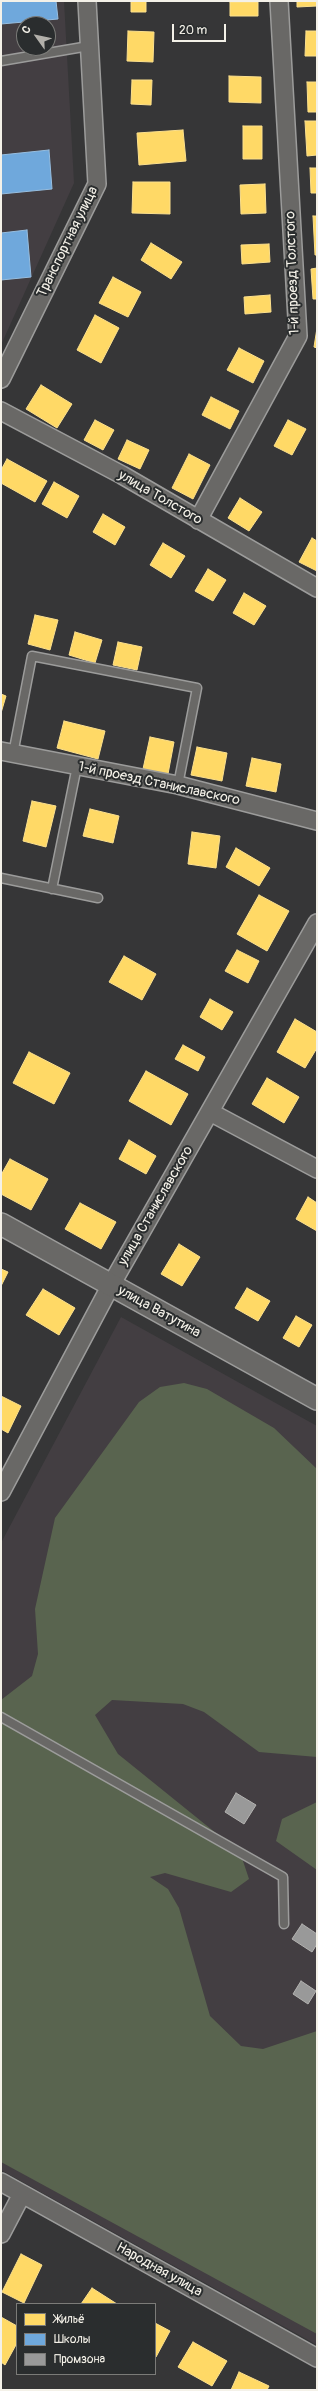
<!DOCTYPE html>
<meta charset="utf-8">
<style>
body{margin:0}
#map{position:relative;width:318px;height:2391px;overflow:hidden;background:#363637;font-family:Pangolin,sans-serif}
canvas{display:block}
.frame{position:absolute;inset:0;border:2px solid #f4f1e8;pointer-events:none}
.legend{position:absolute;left:16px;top:2303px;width:140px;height:72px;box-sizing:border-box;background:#2a2d2e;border:1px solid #7b7b78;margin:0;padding:5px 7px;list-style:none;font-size:12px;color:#f4f1e8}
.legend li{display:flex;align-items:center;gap:8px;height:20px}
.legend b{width:20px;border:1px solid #7b7b78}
.north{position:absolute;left:16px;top:16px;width:40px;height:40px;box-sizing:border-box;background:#2a2d2e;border:1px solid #7b7b78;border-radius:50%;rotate:303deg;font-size:11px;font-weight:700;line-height:16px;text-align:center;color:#f4f1e8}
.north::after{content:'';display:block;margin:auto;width:14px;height:18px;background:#b2b0aa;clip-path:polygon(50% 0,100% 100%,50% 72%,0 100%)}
.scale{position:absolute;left:172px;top:24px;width:54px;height:18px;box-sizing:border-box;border:2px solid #f4f1e8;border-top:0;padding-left:5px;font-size:12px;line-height:14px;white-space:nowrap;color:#f4f1e8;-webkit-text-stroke:3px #2a2d2e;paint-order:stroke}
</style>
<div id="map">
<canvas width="318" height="2391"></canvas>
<div class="frame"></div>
<ul class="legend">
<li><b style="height:11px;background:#ffd966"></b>Жильё</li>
<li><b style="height:11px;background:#6fa8dc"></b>Школы</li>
<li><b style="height:11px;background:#999"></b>Промзона</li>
</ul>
<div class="north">С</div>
<div class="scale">20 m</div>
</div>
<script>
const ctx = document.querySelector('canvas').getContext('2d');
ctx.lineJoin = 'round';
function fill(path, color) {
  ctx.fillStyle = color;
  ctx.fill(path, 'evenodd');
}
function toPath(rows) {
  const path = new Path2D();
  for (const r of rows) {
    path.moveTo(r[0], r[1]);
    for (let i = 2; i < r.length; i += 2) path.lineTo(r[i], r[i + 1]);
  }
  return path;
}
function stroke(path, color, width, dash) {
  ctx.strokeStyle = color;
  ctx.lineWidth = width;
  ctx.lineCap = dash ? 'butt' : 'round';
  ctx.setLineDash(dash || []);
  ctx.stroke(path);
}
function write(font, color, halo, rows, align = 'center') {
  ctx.font = font + ' Pangolin,sans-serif';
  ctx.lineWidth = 4;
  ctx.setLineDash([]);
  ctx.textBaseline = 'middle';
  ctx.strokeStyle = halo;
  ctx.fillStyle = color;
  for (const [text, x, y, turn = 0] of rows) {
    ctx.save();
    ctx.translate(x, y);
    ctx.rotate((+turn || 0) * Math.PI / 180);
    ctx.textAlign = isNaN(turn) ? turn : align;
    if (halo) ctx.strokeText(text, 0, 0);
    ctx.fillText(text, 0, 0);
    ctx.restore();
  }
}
fill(toPath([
 [1,1,64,1,74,183,1,345],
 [24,24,48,24,48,48,24,48],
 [121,1317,317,1426,317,2345,1,2170,1,1543]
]), '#433e42');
fill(toPath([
 [184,1383,207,1389,274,1428,317,1469,317,1757,259,1752,204,1712,183,1704,112,1700,95,1715,118,1754,227,1842,242,1858,249,1879,231,1892,165,1873,150,1877,168,1889,179,1908,210,2016,241,2046,263,2049,317,2031,317,2334,1,2162,1,1700,32,1676,38,1654,35,1609,55,1518,139,1402,160,1387],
 [317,1802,317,1870,276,1841,282,1819]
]), '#59644f');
const homes = toPath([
 [131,1,146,1,146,12,131,12,131,1],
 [297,1,317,1,317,6,297,7,297,1],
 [230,2,258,2,258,16,230,16,230,2],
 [128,31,154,32,153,62,127,61,128,31],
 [306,31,317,31,317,56,305,56,306,31],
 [229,76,261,77,261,103,229,102,229,76],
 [132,80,152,80,151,105,131,104,132,80],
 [307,82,317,82,317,112,308,112,307,82],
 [305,121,317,121,317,155,307,156,305,121],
 [243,126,262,126,262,159,243,159,243,126],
 [183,130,186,161,139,165,137,133,183,130],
 [310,168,317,168,317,193,311,193,310,168],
 [133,182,170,182,170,214,132,213,133,182],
 [265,184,266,213,241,214,240,185,265,184],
 [313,216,317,216,317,255,315,255,313,216],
 [151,243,182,262,171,279,141,260,151,243],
 [269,244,270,262,242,264,241,245,269,244],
 [317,268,317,299,313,299,311,269,317,268],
 [113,277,141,292,128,317,99,303,113,277],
 [270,295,271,312,245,314,244,297,270,295],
 [95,315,119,328,101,363,77,350,95,315],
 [317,328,317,348,314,347,317,328],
 [239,348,264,361,253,383,227,370,239,348],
 [41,385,72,404,57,428,26,409,41,385],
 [211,397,239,411,230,429,202,415,211,397],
 [95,420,114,430,103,450,84,440,95,420],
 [288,420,306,429,292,455,274,446,288,420],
 [127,440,149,450,140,469,118,459,127,440],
 [189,454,210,465,193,499,172,488,189,454],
 [7,459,47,481,35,502,1,483,1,470,7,459],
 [54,482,79,496,67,518,42,504,54,482],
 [240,498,262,512,249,531,228,518,240,498],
 [103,514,125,527,115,545,93,532,103,514],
 [312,538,317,541,317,571,299,562,312,538],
 [163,543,185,556,171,578,150,565,163,543],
 [208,569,226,580,213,601,195,591,208,569],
 [244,593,266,606,254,625,233,613,244,593],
 [35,615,58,620,50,650,28,644,35,615],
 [75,632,102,640,95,663,69,655,75,632],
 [118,642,142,647,137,670,113,665,118,642],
 [1,694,6,696,1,713,1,694],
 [64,721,105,731,98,759,57,748,64,721],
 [150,737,174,742,168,774,143,769,150,737],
 [197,747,227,753,222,781,191,775,197,747],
 [252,758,281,764,276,792,246,786,252,758],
 [32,801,56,806,46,847,23,841,32,801],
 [90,809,119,816,113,843,83,836,90,809],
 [192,832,220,836,216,868,188,864,192,832],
 [236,848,270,868,259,886,226,867,236,848],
 [259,895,289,911,267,951,237,934,259,895],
 [237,950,259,961,248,983,225,971,237,950],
 [124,956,156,974,142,1000,109,982,124,956],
 [210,999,233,1012,222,1030,200,1017,210,999],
 [295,1019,317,1032,317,1048,305,1068,277,1052,295,1019],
 [183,1045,205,1057,198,1071,175,1059,183,1045],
 [29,1052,70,1073,54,1104,13,1083,29,1052],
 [146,1071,188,1094,171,1125,129,1101,146,1071],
 [267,1078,299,1097,284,1123,252,1104,267,1078],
 [129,1140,156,1156,146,1174,119,1159,129,1140],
 [10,1159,48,1179,31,1210,1,1194,1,1175,10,1159],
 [308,1197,317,1203,317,1231,296,1219,308,1197],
 [80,1203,116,1222,101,1249,65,1229,80,1203],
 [179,1244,200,1257,182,1286,161,1274,179,1244],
 [1,1269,8,1272,1,1286,1,1269],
 [247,1288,270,1301,258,1321,235,1308,247,1288],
 [43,1289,75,1308,59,1335,26,1315,43,1289],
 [296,1316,312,1325,299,1347,283,1338,296,1316],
 [1,1396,21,1406,8,1433,1,1429,1,1396],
 [21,2254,42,2265,24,2303,2,2292,21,2254],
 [92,2288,117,2304,81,2304,92,2288],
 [1,2317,17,2326,17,2343,5,2365,1,2362,1,2317],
 [155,2323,170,2331,156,2357,155,2356,155,2323],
 [193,2342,227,2361,212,2386,178,2367,193,2342],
 [239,2372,269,2386,267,2390,231,2390,239,2372]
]);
fill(homes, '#ffd966');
stroke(homes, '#fce08d', 1);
const schools = toPath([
 [1,1,56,1,58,19,1,24,1,1],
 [49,150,52,189,1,194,1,155,49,150],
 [27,230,31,277,1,280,1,233,27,230]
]);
fill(schools, '#6fa8dc');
stroke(schools, '#97bee0', 1);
const industry = toPath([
 [236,1793,256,1805,244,1824,225,1812,236,1793],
 [302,1924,317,1934,317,1944,312,1952,292,1939,302,1924],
 [301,1981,316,1991,308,2004,293,1994,301,1981]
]);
fill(industry, '#999');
stroke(industry, '#b4b3b1', 1);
const service = toPath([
 [1,61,89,46],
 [13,754,32,656,197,688,178,785],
 [1,878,98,898],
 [52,889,77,766],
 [1,1717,283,1877,284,1924]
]);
const minor = toPath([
 [1,379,97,184,87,1],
 [1,411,122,475,317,588],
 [198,520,298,336,279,1],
 [1,751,178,785,317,821],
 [210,1112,317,1169],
 [1,1492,111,1285,317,923],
 [1,2182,317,2358],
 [1,2234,22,2194]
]);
const tertiary = toPath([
 [1,1224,317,1399]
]);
stroke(service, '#9c9c9b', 11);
stroke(minor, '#9c9c9b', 20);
stroke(tertiary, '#9c9c9b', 24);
stroke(service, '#696866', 8);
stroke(minor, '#696866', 17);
stroke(tertiary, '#696866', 21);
write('14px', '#f4f1e8', '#2a2d2e', [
 ["Транспортная улица",68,242,-64],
 ["1-й проезд Толстого",293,273,-92],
 ["улица Толстого",160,498,30],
 ["1-й проезд Станиславского",159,784,12],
 ["улица Станиславского",156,1206,-60],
 ["улица Ватутина",159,1312,29],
 ["Народная улица",159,2270,29]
]);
</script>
